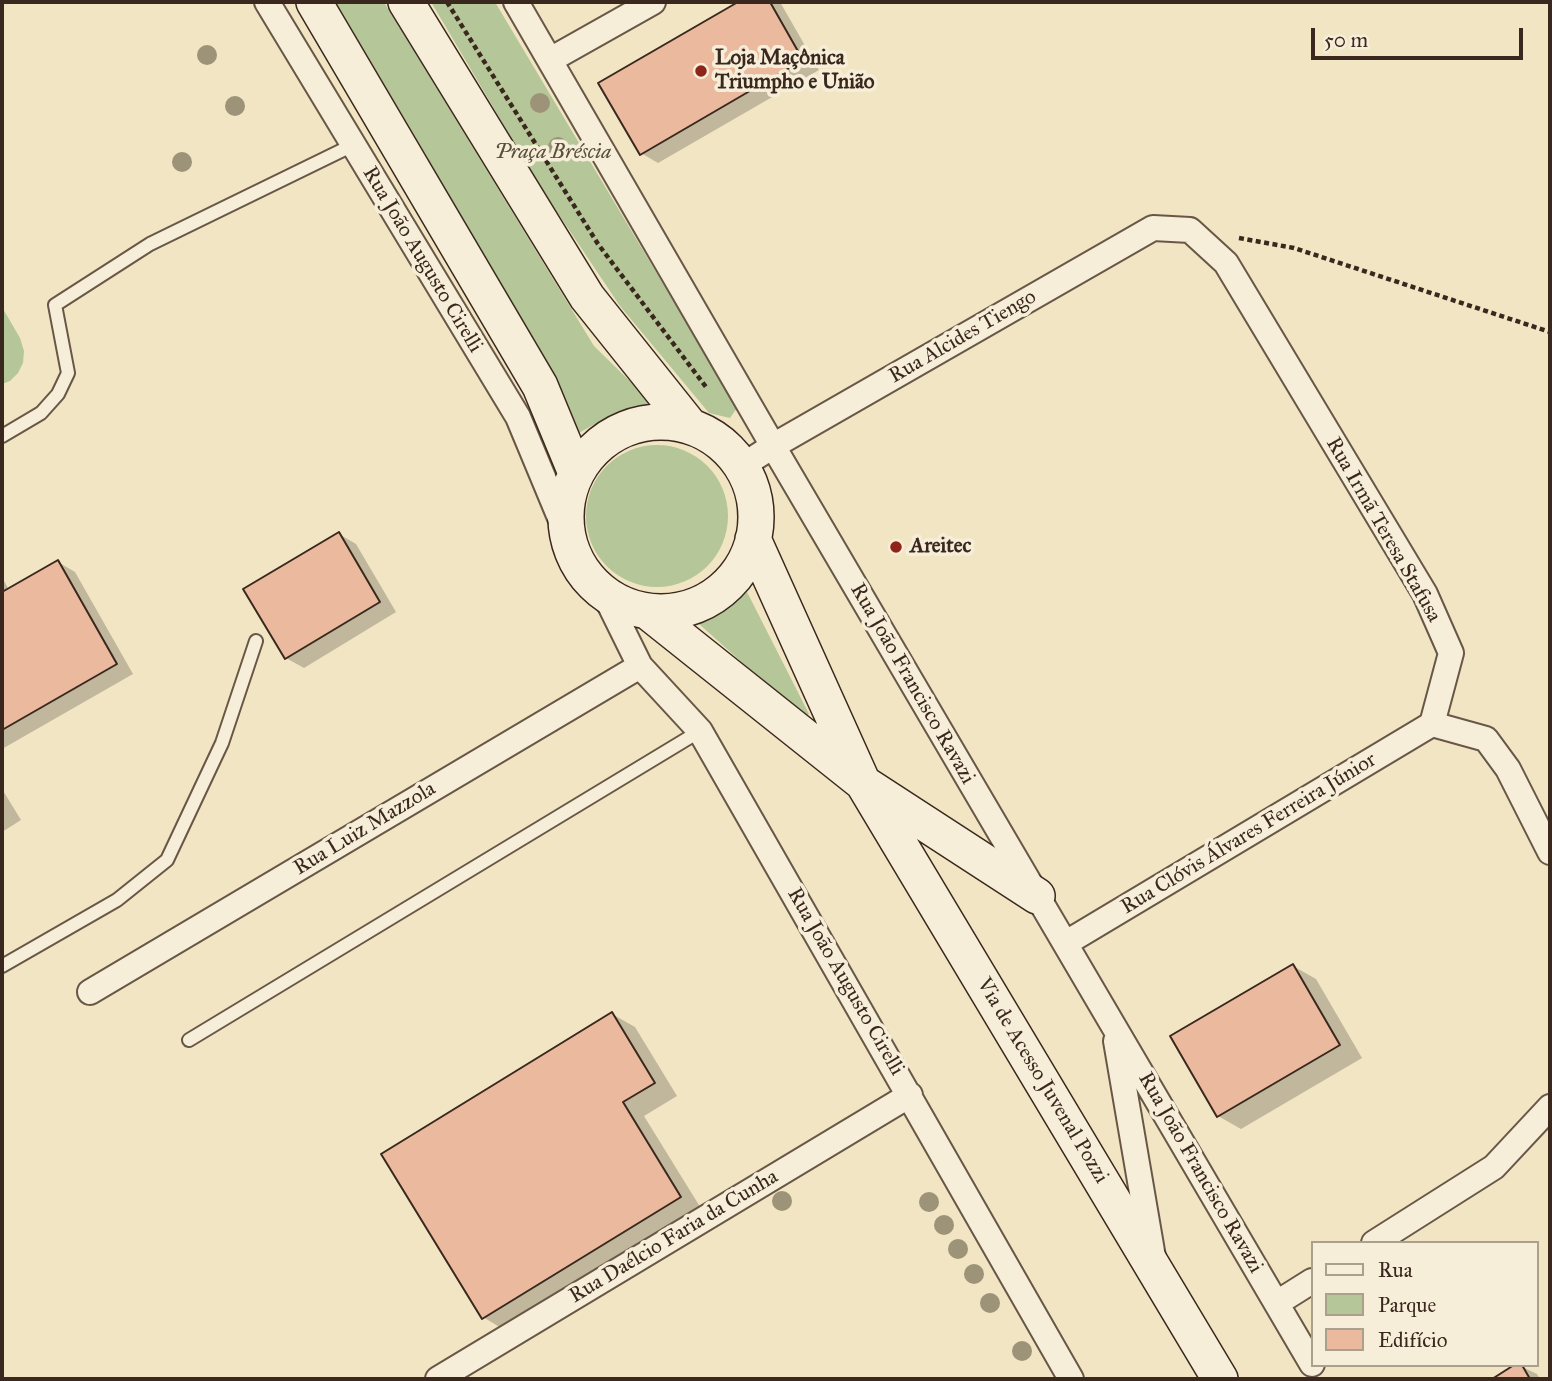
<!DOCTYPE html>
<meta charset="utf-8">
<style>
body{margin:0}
#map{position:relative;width:1552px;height:1381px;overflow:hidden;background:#f1e5c3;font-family:"IM FELL Great Primer",serif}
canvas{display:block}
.frame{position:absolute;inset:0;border:4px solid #3a281e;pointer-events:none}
.legend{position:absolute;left:1311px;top:1241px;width:228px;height:126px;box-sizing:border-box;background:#f6eed8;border:2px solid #ab9f8e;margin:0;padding:9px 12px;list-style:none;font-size:21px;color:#3a281e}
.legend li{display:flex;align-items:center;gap:14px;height:35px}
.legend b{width:35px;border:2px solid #ab9f8e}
.scale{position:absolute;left:1311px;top:28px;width:212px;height:32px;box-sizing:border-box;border:4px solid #3a281e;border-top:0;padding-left:9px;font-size:21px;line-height:24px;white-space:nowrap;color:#3a281e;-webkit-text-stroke:5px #f6eed8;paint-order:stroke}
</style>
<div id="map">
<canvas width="1552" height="1381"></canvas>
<div class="frame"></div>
<ul class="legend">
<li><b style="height:9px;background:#f6eed8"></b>Rua</li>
<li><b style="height:19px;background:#b5c698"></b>Parque</li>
<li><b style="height:19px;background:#ebba9e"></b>Edifício</li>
</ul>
<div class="scale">50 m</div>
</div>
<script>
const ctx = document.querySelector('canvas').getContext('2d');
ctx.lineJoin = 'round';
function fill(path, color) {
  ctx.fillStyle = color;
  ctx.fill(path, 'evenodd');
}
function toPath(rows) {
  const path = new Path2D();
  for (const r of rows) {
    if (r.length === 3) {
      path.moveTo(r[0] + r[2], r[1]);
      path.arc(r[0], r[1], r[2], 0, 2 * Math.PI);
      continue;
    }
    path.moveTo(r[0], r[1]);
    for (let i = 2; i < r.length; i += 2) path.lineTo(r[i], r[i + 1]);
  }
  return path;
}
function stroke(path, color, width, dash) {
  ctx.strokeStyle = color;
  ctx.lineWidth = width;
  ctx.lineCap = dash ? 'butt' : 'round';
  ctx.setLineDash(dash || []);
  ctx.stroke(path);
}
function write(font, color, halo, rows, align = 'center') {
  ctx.font = font + ' "IM FELL Great Primer",serif';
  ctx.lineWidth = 7;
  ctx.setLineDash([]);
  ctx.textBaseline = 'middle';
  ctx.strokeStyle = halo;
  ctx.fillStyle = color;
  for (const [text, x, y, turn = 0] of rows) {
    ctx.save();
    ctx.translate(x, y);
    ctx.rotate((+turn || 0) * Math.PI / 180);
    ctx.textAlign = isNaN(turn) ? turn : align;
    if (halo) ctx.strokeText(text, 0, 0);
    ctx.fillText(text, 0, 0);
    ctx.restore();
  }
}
fill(toPath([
 [336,2,384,2,594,346,650,401,648,407,593,425,577,434,570,411,426,155],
 [431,2,495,2,737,408,730,418,709,413,620,306,541,188],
 [2,307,20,338,24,351,23,363,18,373,10,381,2,384],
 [657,516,71],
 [747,592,809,714,804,718,698,623]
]), '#b5c698');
fill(toPath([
 [742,2,780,2,819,70,658,163,641,153,601,83],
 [339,534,356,544,396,612,304,668,286,658,246,590],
 [58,562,75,572,133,674,2,749,2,577,9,590],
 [2,789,21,820,2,832],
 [1293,966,1316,979,1362,1058,1241,1129,1218,1116],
 [612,1014,635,1027,677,1096,644,1116,702,1210,506,1331,483,1317],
 [1518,1365,1537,1374,1540,1379,1495,1379]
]), '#0003');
const building = toPath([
 [738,2,770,2,803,60,640,155,598,83,738,2],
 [339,532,380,602,285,659,243,589,339,532],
 [58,560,117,664,2,730,2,592,58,560],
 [1293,964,1340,1045,1217,1117,1170,1036,1293,964],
 [612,1012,655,1083,623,1102,681,1197,482,1319,381,1154,612,1012],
 [1514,1365,1522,1365,1530,1379,1492,1379,1514,1365]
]);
fill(building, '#ebba9e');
stroke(building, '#3a281e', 2);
const lane = toPath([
 [2,436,41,413,58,394,68,373,55,305,150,244,353,145],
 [2,966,117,900,167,860,222,743,256,641],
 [189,1040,700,731]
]);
const street = toPath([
 [267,2,518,417,563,525],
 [516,2,773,446,1312,1364],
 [550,60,653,2],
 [742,466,773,446,1153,228,1190,230,1226,263,1425,594,1451,653,1432,724,1486,739,1508,769,1550,852],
 [605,595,640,666,700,731,1071,1379],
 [1066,943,1432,724],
 [90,992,640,666],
 [1116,1041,1153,1257],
 [1374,1243,1494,1167,1550,1107],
 [1277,1303,1312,1281],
 [438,1379,910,1095]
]);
const secondary = toPath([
 [314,2,540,386,576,473],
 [406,2,587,297,690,426],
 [661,517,95],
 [753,539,863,783,1220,1379],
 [647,611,863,783,1037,896]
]);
stroke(lane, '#685747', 16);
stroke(street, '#685747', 28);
stroke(secondary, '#3a281e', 38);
stroke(toPath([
 [447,2,598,244,706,387],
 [1239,238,1294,248,1550,332]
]), '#3a281e', 4.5, [5, 3.5]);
stroke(lane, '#f6eed8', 12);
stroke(street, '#f6eed8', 24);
stroke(secondary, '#f6eed8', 35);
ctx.fillStyle = '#9d9379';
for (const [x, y] of [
 [207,55],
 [540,103],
 [235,106],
 [558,147],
 [182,162],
 [782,1201],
 [929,1202],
 [944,1225],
 [958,1249],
 [974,1274],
 [990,1303],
 [1022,1351]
]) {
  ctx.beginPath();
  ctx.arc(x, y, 10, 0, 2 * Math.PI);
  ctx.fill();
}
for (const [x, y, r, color] of [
 [701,71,7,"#8f2418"],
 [896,547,7,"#8f2418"]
]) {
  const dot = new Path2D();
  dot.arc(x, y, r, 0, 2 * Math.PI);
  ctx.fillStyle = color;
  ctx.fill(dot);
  stroke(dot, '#f6eed8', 2.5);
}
write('bold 21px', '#3a281e', '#f6eed8', [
 ["Loja Maçônica",715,59],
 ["Triumpho e União",715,83],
 ["Areitec",910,547]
], 'left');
write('italic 21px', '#59503c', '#f6eed8', [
 ["Praça Bréscia",553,153]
]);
write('21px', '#3a281e', '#f6eed8', [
 ["Rua João Augusto Cirelli",422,260,59],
 ["Rua Alcides Tiengo",963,337,-30],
 ["Rua Irmã Teresa Stafusa",1383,530,60],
 ["Rua João Francisco Ravazi",912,684,60],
 ["Rua Luiz Mazzola",365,829,-31],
 ["Rua Clóvis Álvares Ferreira Júnior",1249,834,-31],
 ["Rua João Augusto Cirelli",845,982,60],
 ["Via de Acesso Juvenal Pozzi",1042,1081,59],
 ["Rua João Francisco Ravazi",1200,1173,60],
 ["Rua Daélcio Faria da Cunha",674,1237,-31]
]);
</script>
